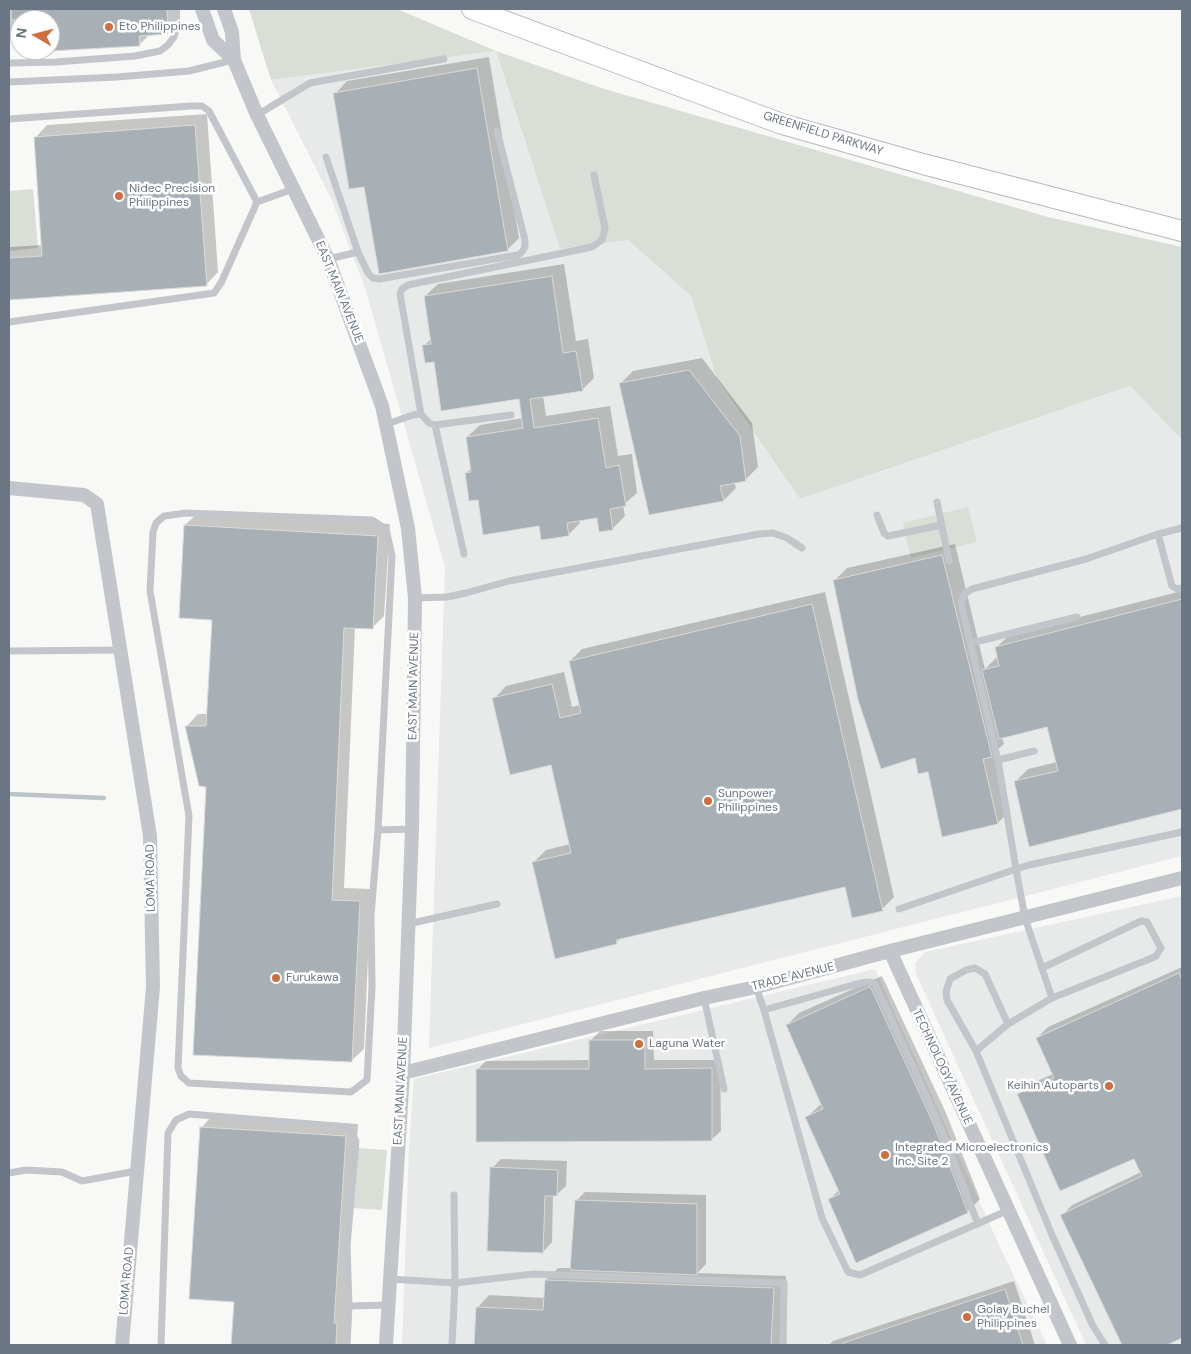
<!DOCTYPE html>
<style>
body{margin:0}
#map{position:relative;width:1191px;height:1354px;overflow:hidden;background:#f8f8f6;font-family:"DM Sans",sans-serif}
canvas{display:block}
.frame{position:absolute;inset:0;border:10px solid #6a7683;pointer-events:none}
.north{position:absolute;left:10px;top:10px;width:50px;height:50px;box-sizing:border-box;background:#fff;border:1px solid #c3c8cd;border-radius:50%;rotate:278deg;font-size:14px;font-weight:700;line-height:20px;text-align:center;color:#6a7683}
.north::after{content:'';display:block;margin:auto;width:18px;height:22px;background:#cf6e3e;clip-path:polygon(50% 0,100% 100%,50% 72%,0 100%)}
</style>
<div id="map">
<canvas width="1191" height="1354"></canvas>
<div class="frame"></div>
<div class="north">N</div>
</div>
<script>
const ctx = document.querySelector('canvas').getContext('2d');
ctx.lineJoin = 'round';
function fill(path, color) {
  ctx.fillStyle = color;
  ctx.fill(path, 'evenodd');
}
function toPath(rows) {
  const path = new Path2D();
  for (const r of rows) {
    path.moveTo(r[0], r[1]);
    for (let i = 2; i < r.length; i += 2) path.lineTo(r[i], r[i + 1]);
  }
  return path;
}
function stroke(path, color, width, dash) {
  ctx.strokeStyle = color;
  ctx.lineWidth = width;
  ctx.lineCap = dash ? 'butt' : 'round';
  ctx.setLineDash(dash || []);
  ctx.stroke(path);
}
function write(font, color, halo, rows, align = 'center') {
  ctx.font = font + ' "DM Sans",sans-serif';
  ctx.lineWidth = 5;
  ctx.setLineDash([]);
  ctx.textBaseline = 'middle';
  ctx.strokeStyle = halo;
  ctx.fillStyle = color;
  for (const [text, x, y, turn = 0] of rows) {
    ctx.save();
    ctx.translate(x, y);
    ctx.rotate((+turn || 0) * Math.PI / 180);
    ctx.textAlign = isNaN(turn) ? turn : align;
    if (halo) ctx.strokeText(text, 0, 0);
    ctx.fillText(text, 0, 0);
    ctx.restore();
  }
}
fill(toPath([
 [496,51,560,249,628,240,691,296,717,381,800,499,1130,386,1182,440,1182,856,429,1048,445,567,365,288,331,198,271,80],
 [1182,896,1182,1345,1086,1345,916,974,915,964,925,952],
 [875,969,1000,1247,1047,1345,402,1345,409,1147,414,1079]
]), '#e8eae9');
fill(toPath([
 [249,9,397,9,496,51,601,88,1048,217,1182,247,1182,440,1130,386,800,499,717,380,691,296,628,240,560,249,496,51,271,80],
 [33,189,38,248,9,251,9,191],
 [968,507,977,542,911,558,903,523],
 [357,1148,387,1150,382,1210,353,1208]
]), '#d9ded7');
fill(toPath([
 [9,9,180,9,180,21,168,33,150,34,139,45,56,50,54,52,39,53,39,50,50,50,50,20,20,20,20,33,9,33],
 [489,57,519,238,507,250,365,185,335,94,347,81],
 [207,114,218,272,206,285,9,299,9,247,43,245,35,138,47,125],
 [564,264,576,341,588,339,594,378,582,390,543,396,546,416,610,406,618,456,632,454,637,493,623,505,625,516,612,529,598,517,580,519,580,523,568,535,540,525,479,498,466,473,472,468,467,437,480,425,523,418,520,398,435,360,424,346,432,338,425,296,438,284],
 [702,358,752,423,758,467,746,479,734,482,736,488,724,500,621,383,633,371],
 [198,513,390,524,384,616,372,628,355,627,344,888,371,889,364,1049,351,1061,207,786,186,727,198,714,208,714,213,619,185,525],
 [955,544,985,669,996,658,999,658,997,647,1009,635,1182,591,1182,808,1030,846,1016,781,1028,769,1057,762,1048,725,1002,737,1004,744,996,751,1010,810,998,823,929,771,916,757,834,581,847,568],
 [825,592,894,897,882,909,846,885,621,938,616,943,534,862,546,850,570,844,552,764,494,699,506,686,564,672,572,707,580,705,570,661,582,649],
 [1182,967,1182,1337,1164,1345,1124,1345,1062,1216,1072,1205,1141,1172,1134,1157,1019,1095,1030,1084,1053,1074,1037,1038,1048,1027],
 [882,976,946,1113,980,1199,967,1212,829,1200,839,1190,807,1117,822,1103,787,1025,799,1013],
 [600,1031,653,1031,654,1060,720,1060,721,1131,711,1140,477,1070,486,1061,591,1060,591,1040],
 [213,1115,358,1124,346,1311,347,1345,233,1345,235,1301,201,1128],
 [501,1159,567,1161,566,1186,556,1195,553,1195,552,1242,543,1252,492,1168],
 [585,1192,706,1195,706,1264,697,1273,786,1276,783,1345,475,1345,477,1308,489,1295,545,1298,546,1280,558,1268,571,1268,576,1201],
 [1014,1281,1035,1345,829,1345,833,1341]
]), '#0003');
stroke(toPath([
 [9,794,104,798]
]), '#bbc4c8', 4.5);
const building = toPath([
 [11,9,167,9,168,34,139,36,140,46,50,51,50,20,11,20,11,9],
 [477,68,508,251,379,274,364,187,349,189,333,93,477,68],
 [195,125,207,286,9,300,9,258,42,256,34,137,195,125],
 [552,276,563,353,576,351,583,391,530,399,534,428,598,418,606,468,619,465,626,506,610,509,613,530,599,532,597,518,567,523,569,536,541,540,539,526,483,535,478,500,469,501,465,473,471,472,466,437,523,428,519,399,441,411,434,362,425,363,422,345,431,344,424,296,552,276],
 [689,370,740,436,746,481,720,486,724,501,649,515,619,383,689,370],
 [184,525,378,536,373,629,344,628,332,900,360,901,352,1062,193,1055,206,787,199,786,185,726,206,726,212,620,179,618,184,525],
 [942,555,992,757,983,759,998,824,942,837,928,772,918,774,915,758,881,769,858,700,833,580,942,555],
 [1182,599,1182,809,1029,847,1014,781,1058,771,1047,727,999,739,982,670,999,666,995,647,1182,599],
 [812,604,883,911,852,918,845,887,616,940,617,944,555,959,532,862,571,853,551,765,510,775,492,698,552,684,560,718,581,713,569,661,812,604],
 [1179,973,1182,980,1182,1338,1167,1345,1122,1345,1060,1215,1142,1176,1134,1159,1060,1191,1017,1094,1054,1078,1036,1038,1179,973],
 [869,987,871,988,934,1125,968,1213,856,1263,828,1199,840,1194,805,1117,823,1109,786,1025,869,987],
 [589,1040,645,1040,645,1069,712,1068,712,1141,476,1142,476,1069,589,1069,589,1040],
 [200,1127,346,1136,334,1323,337,1323,336,1345,231,1345,234,1302,189,1299,200,1127],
 [490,1167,558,1170,557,1196,545,1196,543,1253,487,1251,490,1167],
 [575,1200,697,1204,697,1275,570,1270,575,1200],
 [545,1280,774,1288,771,1345,474,1345,476,1307,543,1310,545,1280],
 [1005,1289,1023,1345,843,1345,843,1343,1005,1289]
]);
fill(building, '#a9b0b5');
stroke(building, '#d9dad8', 1);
const secondary = toPath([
 [472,9,782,124,923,164,1182,231]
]);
stroke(secondary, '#b5b9bd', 22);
stroke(toPath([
 [9,63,56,62,135,56,160,51,168,45,174,37,177,26,173,9],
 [9,82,117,77,189,71,233,60],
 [257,115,310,83,444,59],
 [9,119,191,106,202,106,209,111,257,202],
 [326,157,358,252,328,259],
 [358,252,368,273,373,278,379,279,518,255,522,252,525,247,525,240,497,131],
 [9,322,214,293,221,283,257,202,293,189],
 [421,414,400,294,402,289,408,285,592,247,602,240,605,228,594,175],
 [387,424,413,415,421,414,429,423,435,425,511,415],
 [435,425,464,554],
 [937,502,949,561],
 [186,513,372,520,386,529,392,556,378,830,371,916,372,987,367,1080,351,1092,189,1083,181,1076,178,1068,189,816,150,591,153,532,156,523,164,516,186,513],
 [877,515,884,533,888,536,942,525],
 [1182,528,1158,534,1086,559,972,589,964,594,961,603,998,760,1016,869,1029,865,1182,832],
 [1158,534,1172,586,1177,589,1182,588],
 [415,598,447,597,466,593,509,581,759,534,773,533,787,538,802,548],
 [971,643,1077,617],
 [9,651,121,650],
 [998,760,1034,751],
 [378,830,412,829],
 [899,909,1016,869,1025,918,1052,998],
 [408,924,497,904],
 [756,987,764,1010,822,1218,848,1272,860,1275,1009,1210],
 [704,998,724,1089],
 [764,1010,860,983,870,982,875,984,938,1122,978,1224],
 [1008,1024,985,974,975,968,966,970,950,979,946,992,947,1000,976,1051,1052,1235,1093,1326,1105,1345],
 [976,1051,1008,1024,1052,998,1152,958,1156,956,1161,948,1147,922,1141,921,1042,968],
 [9,1173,26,1170,62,1172,82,1181,136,1171],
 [390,1279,455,1283,533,1274,784,1283,783,1345],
 [349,1306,388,1305],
 [161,1345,168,1133,176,1120,189,1114,348,1127,356,1141,347,1246,349,1306,347,1345],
 [452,1345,455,1283,454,1195]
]), '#c2c5c9', 7);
stroke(toPath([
 [202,9,213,40,234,60],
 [224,9,232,32,234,60,257,115,328,259,382,406,408,528,415,598,412,829,403,1073,386,1345],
 [9,488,84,495,97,504,150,836,153,987,122,1345],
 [890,951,1070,1345],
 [403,1073,704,998,756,987,890,951,1182,878]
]), '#c2c5c9', 14);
stroke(secondary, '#fff', 20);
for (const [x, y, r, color] of [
 [109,27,5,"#cf6e3e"],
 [119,196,5,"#cf6e3e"],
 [708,801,5,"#cf6e3e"],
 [276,978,5,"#cf6e3e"],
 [639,1044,5,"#cf6e3e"],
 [1109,1086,5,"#cf6e3e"],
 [885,1155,5,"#cf6e3e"],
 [967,1317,5,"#cf6e3e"]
]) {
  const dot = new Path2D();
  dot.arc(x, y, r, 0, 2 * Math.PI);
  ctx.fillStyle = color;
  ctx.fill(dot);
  stroke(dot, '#fff', 2);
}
write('12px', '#6a7683', '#fff', [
 ["Eto Philippines",119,27],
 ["Nidec Precision",129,189],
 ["Philippines",129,203],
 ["Sunpower",718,794],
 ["Philippines",718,808],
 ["Furukawa",286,978],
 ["Laguna Water",649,1044],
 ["Keihin Autoparts",1099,1086,"right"],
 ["Integrated Microelectronics",895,1148],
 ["Inc. Site 2",895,1162],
 ["Golay Buchel",977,1310],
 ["Philippines",977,1324]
], 'left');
write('12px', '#6a7683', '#fff', [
 ["GREENFIELD PARKWAY",823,134,17],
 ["EAST MAIN AVENUE",339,292,68],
 ["EAST MAIN AVENUE",414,686,-89],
 ["LOMA ROAD",151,878,-91],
 ["TRADE AVENUE",793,977,-14],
 ["TECHNOLOGY AVENUE",942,1067,65],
 ["EAST MAIN AVENUE",401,1091,-87],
 ["LOMA ROAD",127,1281,-85]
]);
</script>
